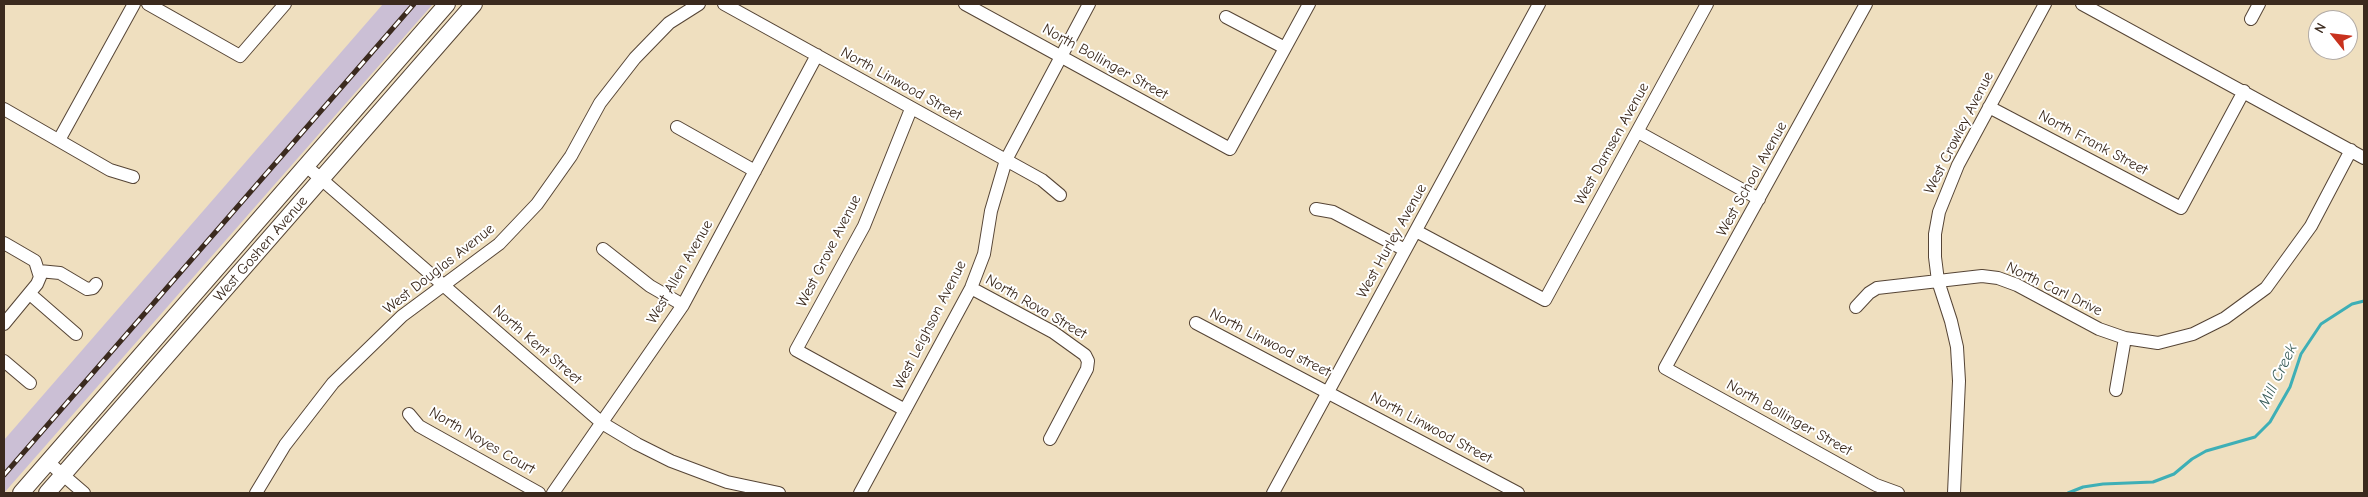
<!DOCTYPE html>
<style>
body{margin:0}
#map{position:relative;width:2368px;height:497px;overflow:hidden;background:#efdfbf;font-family:"Comic Neue",sans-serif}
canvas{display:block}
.frame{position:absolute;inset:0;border:5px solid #3b2a1e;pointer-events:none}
.north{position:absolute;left:2308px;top:10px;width:50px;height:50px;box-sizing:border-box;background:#fff;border:1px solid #b1aaa5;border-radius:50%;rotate:299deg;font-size:14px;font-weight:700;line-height:20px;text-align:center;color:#3b2a1e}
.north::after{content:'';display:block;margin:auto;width:18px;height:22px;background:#c8321e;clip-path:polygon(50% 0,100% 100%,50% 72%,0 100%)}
</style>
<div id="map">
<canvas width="2368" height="497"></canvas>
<div class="frame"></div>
<div class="north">N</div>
</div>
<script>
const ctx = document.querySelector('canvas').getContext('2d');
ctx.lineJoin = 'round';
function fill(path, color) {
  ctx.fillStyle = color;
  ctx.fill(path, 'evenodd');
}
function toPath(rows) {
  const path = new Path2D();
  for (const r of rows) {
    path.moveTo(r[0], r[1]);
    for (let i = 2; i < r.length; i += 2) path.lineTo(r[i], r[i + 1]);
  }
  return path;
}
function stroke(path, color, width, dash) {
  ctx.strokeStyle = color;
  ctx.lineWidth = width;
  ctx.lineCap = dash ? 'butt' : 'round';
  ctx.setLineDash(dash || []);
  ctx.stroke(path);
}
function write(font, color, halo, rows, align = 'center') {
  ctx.font = font + ' "Comic Neue",sans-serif';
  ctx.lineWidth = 4;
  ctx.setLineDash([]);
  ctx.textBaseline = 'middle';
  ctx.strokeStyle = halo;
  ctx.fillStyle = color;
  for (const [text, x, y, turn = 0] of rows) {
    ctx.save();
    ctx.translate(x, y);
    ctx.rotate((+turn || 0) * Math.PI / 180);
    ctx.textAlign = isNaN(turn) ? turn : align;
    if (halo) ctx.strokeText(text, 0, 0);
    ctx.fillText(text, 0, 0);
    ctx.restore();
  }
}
fill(toPath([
 [383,4,433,4,4,493,4,440]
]), '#cbbfd5');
stroke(toPath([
 [2068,493,2083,487,2103,484,2153,482,2174,474,2192,459,2206,451,2255,437,2270,422,2290,387,2301,354,2321,324,2352,304,2364,301]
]), '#3eafb6', 3);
const minor = toPath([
 [148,4,240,56,285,4],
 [724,4,1042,180,1060,195],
 [965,4,1230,149,1309,4],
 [1866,4,1665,368,1876,485,1898,493],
 [2082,4,2364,158],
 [1226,17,1285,48],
 [2251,19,2259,4],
 [1989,107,2181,208,2244,91],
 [4,109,110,170,133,177],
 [677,127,755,171],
 [1638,132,1759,199],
 [59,140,134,4],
 [305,165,602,423,637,444,671,461,727,482,779,493],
 [1316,209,1333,212,1405,250],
 [1416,231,1545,300,1707,4],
 [4,243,35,261,40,277,37,284,4,324],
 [603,249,650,286,683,305],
 [39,271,60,273,87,289,93,288,96,284],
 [971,288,1053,332,1085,355,1088,361,1087,369,1050,439],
 [30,294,76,334],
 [1856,307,1869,293,1877,288,1982,276,1998,278,2017,285,2099,329,2125,338,2158,343,2193,334,2225,318,2266,288,2311,226,2351,150],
 [1196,323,1518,493],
 [4,361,30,383],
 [2116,390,2125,338],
 [905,410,796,350,864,226,911,109],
 [409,414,419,426,539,493],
 [48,462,84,493],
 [256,493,285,445,333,383,402,316,499,244,537,204,571,156,600,103,635,58,669,23,699,4],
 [553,493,683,305,817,55],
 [860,493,971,288,984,254,991,211,1006,160,1089,4],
 [1273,493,1539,4],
 [1954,493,1959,381,1957,347,1951,321,1938,281,1935,257,1935,234,1939,212,1958,165,2045,4]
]);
const major = toPath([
 [21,493,447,4],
 [47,493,474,4]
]);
stroke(minor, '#564536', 14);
stroke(major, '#564536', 18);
stroke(minor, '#fff', 12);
stroke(major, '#fff', 16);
const rail = toPath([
 [4,475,414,4]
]);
stroke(rail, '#3b2a1e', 5);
stroke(rail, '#fff', 3, [9]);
write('15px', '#3b2a1e', '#fff', [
 ["North Bollinger Street",1105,62,29],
 ["North Linwood Street",901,84,29],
 ["West Crowley Avenue",1959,133,-63],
 ["North Frank Street",2093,143,28],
 ["West Damsen Avenue",1612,144,-61],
 ["West School Avenue",1752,179,-61],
 ["West Hurley Avenue",1392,241,-61],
 ["West Goshen Avenue",261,249,-49],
 ["West Grove Avenue",829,251,-63],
 ["West Douglas Avenue",439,269,-38],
 ["West Allen Avenue",680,272,-60],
 ["North Carl Drive",2054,289,26],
 ["North Rova Street",1036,307,30],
 ["West Leighson Avenue",930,325,-63],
 ["North Linwood street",1270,343,27],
 ["North Kent Street",537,345,41],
 ["North Bollinger Street",1789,418,29],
 ["North Linwood Street",1431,428,28],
 ["North Noyes Court",482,441,30]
]);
write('italic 16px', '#3c5f5b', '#fff', [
 ["Mill Creek",2278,376,-64]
]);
</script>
